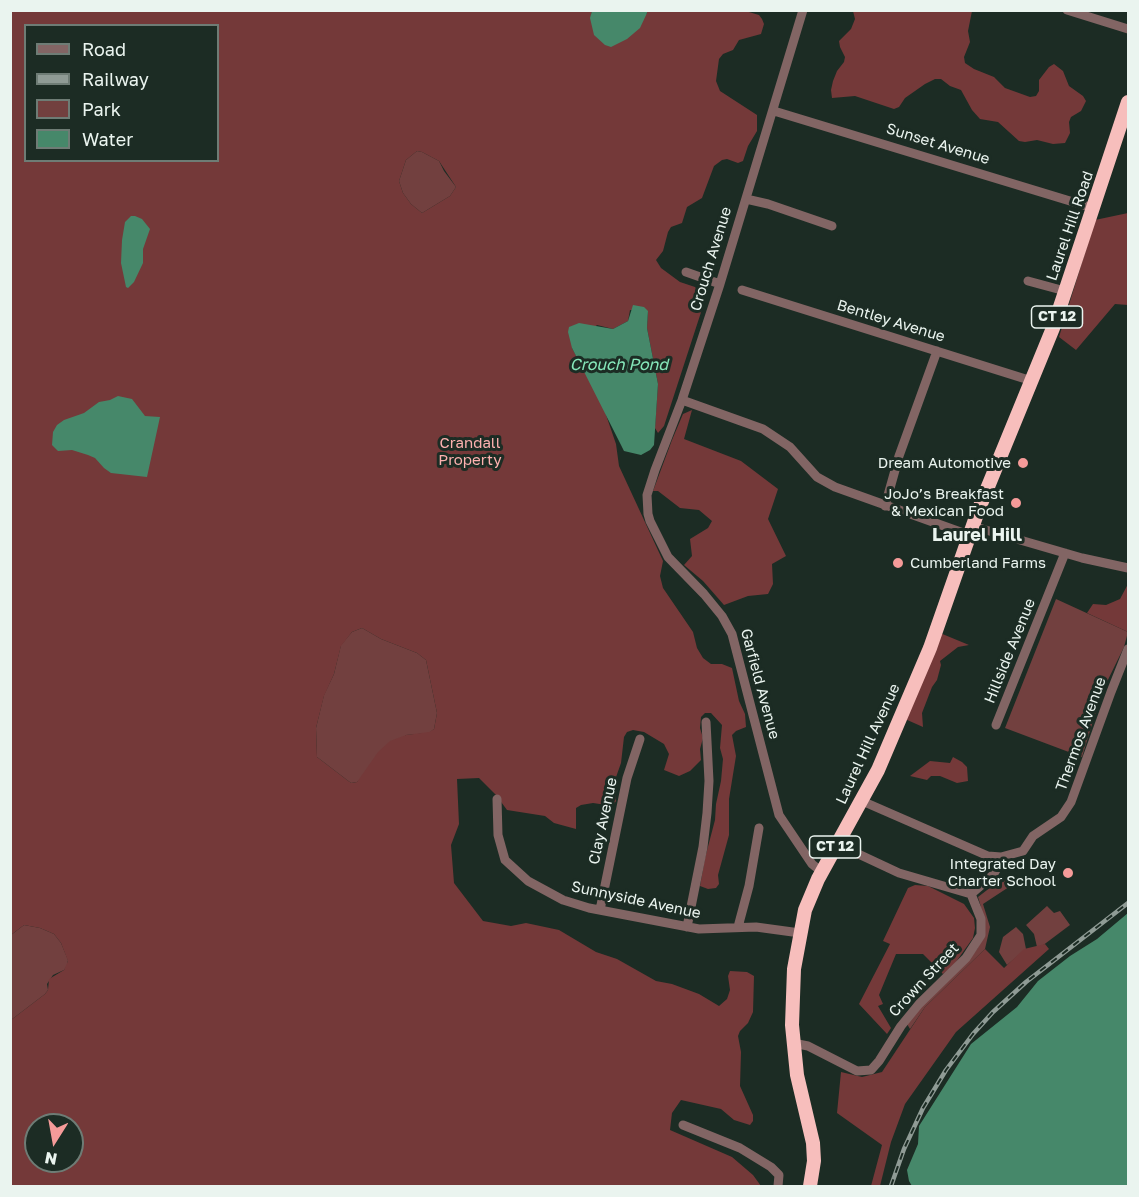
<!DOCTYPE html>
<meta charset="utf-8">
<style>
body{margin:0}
#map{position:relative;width:1139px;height:1197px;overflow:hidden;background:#1c2c24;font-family:"Golos Text",sans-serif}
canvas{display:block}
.frame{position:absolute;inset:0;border:12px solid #eaf4ef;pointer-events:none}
.legend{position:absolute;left:24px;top:24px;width:195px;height:138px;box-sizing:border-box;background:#1c2c24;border:2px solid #6e7c75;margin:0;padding:8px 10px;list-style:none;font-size:18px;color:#eaf4ef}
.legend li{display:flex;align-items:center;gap:12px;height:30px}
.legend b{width:30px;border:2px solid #6e7c75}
.north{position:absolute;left:24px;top:1113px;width:60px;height:60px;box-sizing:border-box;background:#1c2c24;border:2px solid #6e7c75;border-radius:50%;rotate:191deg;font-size:16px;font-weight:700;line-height:24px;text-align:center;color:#eaf4ef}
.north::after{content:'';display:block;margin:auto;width:21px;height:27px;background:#f59b99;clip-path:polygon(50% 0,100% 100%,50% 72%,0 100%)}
</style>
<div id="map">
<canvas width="1139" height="1197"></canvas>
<div class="frame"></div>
<ul class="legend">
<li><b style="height:8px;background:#826564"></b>Road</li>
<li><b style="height:8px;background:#8f9b95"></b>Railway</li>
<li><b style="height:16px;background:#72403f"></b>Park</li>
<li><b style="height:16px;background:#46886a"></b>Water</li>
</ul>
<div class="north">N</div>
</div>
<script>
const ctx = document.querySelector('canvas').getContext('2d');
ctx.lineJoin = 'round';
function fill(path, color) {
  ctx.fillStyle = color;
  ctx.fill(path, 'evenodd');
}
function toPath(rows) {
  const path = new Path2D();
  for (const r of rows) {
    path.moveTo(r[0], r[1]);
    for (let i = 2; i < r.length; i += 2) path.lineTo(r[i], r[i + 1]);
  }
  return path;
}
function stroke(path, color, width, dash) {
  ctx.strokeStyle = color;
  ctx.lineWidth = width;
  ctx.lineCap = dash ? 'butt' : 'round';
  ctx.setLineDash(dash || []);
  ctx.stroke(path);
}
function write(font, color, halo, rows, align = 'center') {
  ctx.font = font + ' "Golos Text",sans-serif';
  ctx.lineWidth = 6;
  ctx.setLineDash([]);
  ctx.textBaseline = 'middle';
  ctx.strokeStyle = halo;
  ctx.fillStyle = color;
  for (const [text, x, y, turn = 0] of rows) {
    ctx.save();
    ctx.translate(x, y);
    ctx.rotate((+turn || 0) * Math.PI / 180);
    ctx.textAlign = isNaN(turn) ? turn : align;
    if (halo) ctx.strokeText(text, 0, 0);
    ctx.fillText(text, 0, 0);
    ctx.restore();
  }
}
fill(toPath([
 [417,151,422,152,439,161,444,171,456,187,450,196,422,213,411,204,403,193,399,181,406,160],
 [1056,599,1128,632,1124,647,1102,692,1082,757,1005,728],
 [362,628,381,639,417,653,426,660,437,713,434,729,429,733,406,735,357,782,351,783,317,757,316,728,324,695,334,674,341,645,352,632],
 [1004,877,1015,883,983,904,990,927,985,949,925,1007,910,1029,907,1024,914,1014,963,966,977,949,983,938,981,907,978,897],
 [1047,906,1054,913,1060,911,1070,925,1042,946,1037,947,1034,934,1026,925],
 [24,925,40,928,54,934,61,943,68,960,67,966,64,970,53,975,47,984,48,990,45,994,11,1020,11,935],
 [1016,927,1023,934,1026,949,1007,965,999,952,1003,937]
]), '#72403f');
fill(toPath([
 [742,10,759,15,762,19,764,24,761,34,739,40,733,50,723,54,719,59,716,81,720,91,757,115,757,131,748,146,743,161,738,163,727,159,722,160,714,166,702,198,687,207,682,223,671,227,668,232,663,251,656,260,661,268,680,282,695,287,705,300,664,426,658,433,655,428,658,384,647,328,648,311,630,310,628,321,613,329,597,325,572,348,603,406,616,444,619,466,663,561,660,576,663,588,693,632,697,648,703,658,711,664,722,664,732,668,739,701,745,714,746,727,736,731,732,735,736,756,729,799,729,835,718,875,719,884,716,888,708,889,700,886,705,858,715,820,716,804,721,781,723,759,720,748,722,725,711,713,705,713,701,717,700,728,703,738,700,749,701,760,690,771,679,776,664,770,669,754,664,744,644,732,633,730,627,732,624,737,621,763,615,780,616,801,613,806,593,803,581,805,576,808,576,829,554,823,545,816,507,810,496,795,479,778,457,779,459,824,451,845,454,883,483,921,511,926,526,923,559,930,596,952,617,959,656,981,672,984,699,994,719,1006,727,999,730,990,728,976,730,971,747,972,754,976,753,1012,748,1023,740,1031,738,1036,741,1052,740,1086,753,1115,753,1121,750,1125,734,1120,721,1109,681,1100,672,1113,670,1130,732,1157,753,1175,761,1186,11,1186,11,1020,45,994,48,990,49,979,64,970,68,961,61,943,54,934,40,928,24,925,11,935,11,11,592,11,591,18,647,14,647,11],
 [26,26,218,26,218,160,26,160],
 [417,151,422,152,439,161,456,187,450,196,422,213,411,204,403,193,399,181,406,160],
 [362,628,381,639,417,653,426,660,437,713,434,729,429,732,406,735,390,741,378,752,357,782,351,783,317,757,316,728,324,696,334,674,341,646,352,632],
 [36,1125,72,1125,72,1161,36,1161],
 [972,11,968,31,970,42,964,57,965,63,974,69,994,77,1005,88,1030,97,1036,96,1039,91,1039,80,1049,67,1054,64,1063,71,1069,86,1083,96,1086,101,1081,111,1071,117,1069,122,1070,133,1065,143,1053,144,1037,140,1025,142,1019,141,998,122,980,119,972,110,961,90,950,86,941,79,935,79,925,84,905,98,899,107,894,109,855,96,832,98,831,90,833,81,837,71,844,62,845,57,840,47,839,41,851,29,855,19,853,11],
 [1128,213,1128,305,1115,304,1076,350,1059,337,1095,220],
 [692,410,684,439,741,461,778,489,768,519,786,556,772,564,773,584,768,594,748,596,724,605,703,581,684,565,692,556,690,539,708,528,712,521,699,510,680,508,658,491,653,491,672,440,683,414],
 [1128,584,1128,632,1087,613,1093,604,1106,605,1120,599],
 [940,633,969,645,958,647,940,661,941,665,937,680,932,687,922,713,923,727,905,719],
 [953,757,962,762,967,767,968,781,957,783,940,776,931,776,927,780,910,776,930,761,950,763],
 [915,885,928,886,964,904,974,918,975,928,973,938,953,966,943,974,923,954,896,954,879,995,883,1004,878,1006,891,1028,887,1034,859,1004,890,944,883,941,908,888],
 [1045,944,1049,949,956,1032,905,1104,891,1142,880,1186,871,1186,882,1145,837,1113,841,1072,862,1077,882,1072,925,1007,985,949,1004,968,1024,949]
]), '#743939');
fill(toPath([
 [592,11,647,11,647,13,640,28,627,39,611,47,605,45,594,35,590,18],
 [131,216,135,216,142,219,150,229,143,249,143,263,134,282,128,288,126,287,121,263,122,240,125,222],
 [633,305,644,307,648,311,647,328,658,384,654,445,650,450,641,455,624,451,621,445,572,348,568,332,569,327,579,323,613,329,628,321],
 [118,396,132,399,145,416,160,417,147,477,111,473,104,468,95,458,88,455,72,450,58,451,52,445,53,432,57,425,64,420,84,413,99,402,110,400],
 [1128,913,1128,1186,912,1186,909,1181,907,1170,918,1144,919,1126,971,1044,1017,1007,1038,981,1070,956,1097,939]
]), '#46886a');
stroke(toPath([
 [803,10,720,284,682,400,655,470,647,495,648,514,650,521,668,557,704,594,722,616,732,634,779,815,812,864,822,872],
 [1067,10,1128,29],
 [774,111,1093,208],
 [746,199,768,204,832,226],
 [686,272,720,284],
 [1028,281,1065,291],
 [742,290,1032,381],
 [682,400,763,429,790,447,817,477,835,487,969,535],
 [885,506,899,456,937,351],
 [972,526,1082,558,1128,568],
 [996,725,1065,553],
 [497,799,498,835,505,860,528,881,563,900,589,908,699,929,756,927,800,933],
 [862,801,988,856,1001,857,1023,851,1033,836,1061,817,1071,802,1111,692,1128,649],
 [971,894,993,875,1004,857],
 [600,910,627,778,640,739],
 [687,927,703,847,707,813,709,781,706,722],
 [738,927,749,886,759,828],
 [793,1043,808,1046,857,1071,871,1070,879,1061,901,1026,919,1004,966,958,981,935,981,919,971,894,899,873,837,844],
 [683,1125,740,1148,771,1167,779,1175,778,1186]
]), '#826564', 9);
stroke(toPath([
 [810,1186,814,1161,813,1143,797,1075,792,1025,794,969,805,910,818,879,878,770,930,648,978,511,1053,328,1128,102]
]), '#f7bebc', 14);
const rail = toPath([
 [891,1186,904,1149,923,1108,946,1070,973,1034,993,1012,1026,982,1128,903]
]);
stroke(rail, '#8f9b95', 4.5);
stroke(rail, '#1c2c24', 2, [7]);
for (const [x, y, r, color] of [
 [1023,463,6,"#f59b99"],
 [1016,503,6,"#f59b99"],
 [898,563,6,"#f59b99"],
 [1068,873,6,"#f59b99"]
]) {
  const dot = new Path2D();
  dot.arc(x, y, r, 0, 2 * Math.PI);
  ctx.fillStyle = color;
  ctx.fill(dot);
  stroke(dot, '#1c2c24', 2);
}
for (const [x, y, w] of [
 [1057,317,51],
 [835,847,51]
]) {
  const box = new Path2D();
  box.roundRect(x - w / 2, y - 11, w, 22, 4.5);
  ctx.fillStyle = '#1c2c24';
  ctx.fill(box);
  stroke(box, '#eaf4ef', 1.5);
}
write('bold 14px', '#eaf4ef', null, [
 ["CT 12",1057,317],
 ["CT 12",835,847]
]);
write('15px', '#eaf4ef', '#1c2c24', [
 ["Sunset Avenue",938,144,17],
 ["Laurel Hill Road",1070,226,-71],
 ["Crouch Avenue",711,259,-73],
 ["Bentley Avenue",891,321,17],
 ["Hillside Avenue",1010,651,-68],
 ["Garfield Avenue",760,684,75],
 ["Thermos Avenue",1081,734,-70],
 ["Laurel Hill Avenue",868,744,-65],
 ["Clay Avenue",603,821,-78],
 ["Sunnyside Avenue",636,900,12],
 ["Crown Street",924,980,-47]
]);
write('15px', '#fdb1af', '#1c2c24', [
 ["Crandall",470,443],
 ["Property",470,460]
]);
write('15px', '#eaf4ef', '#1c2c24', [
 ["Dream Automotive",1011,463],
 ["JoJo’s Breakfast",1004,494],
 ["& Mexican Food",1004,511],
 ["Cumberland Farms",910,563,"left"],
 ["Integrated Day",1056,864],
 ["Charter School",1056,881]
], 'right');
write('italic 16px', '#86e7ba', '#1c2c24', [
 ["Crouch Pond",619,365]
]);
write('bold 18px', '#eaf4ef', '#1c2c24', [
 ["Laurel Hill",977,535]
]);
</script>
